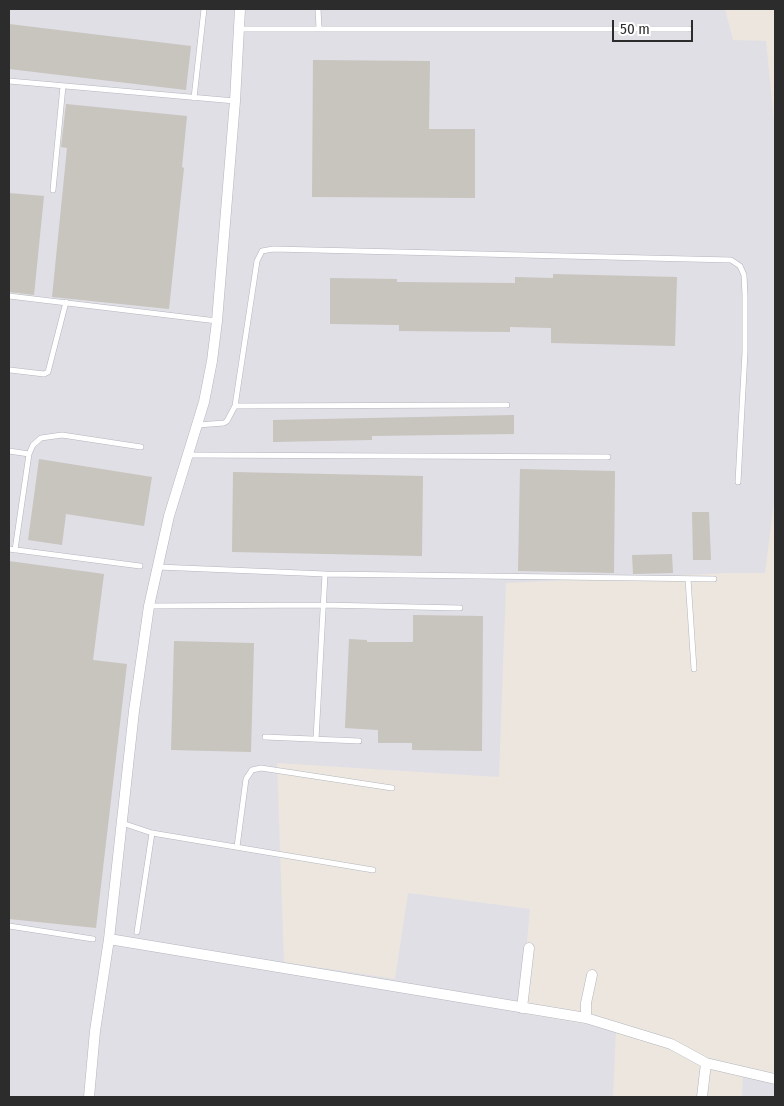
<!DOCTYPE html>
<style>
body{margin:0}
#map{position:relative;width:784px;height:1106px;overflow:hidden;background:#ece6df;font-family:"Fira Sans Condensed",sans-serif}
canvas{display:block}
.frame{position:absolute;inset:0;border:10px solid #2c2c2c;pointer-events:none}
.scale{position:absolute;left:612px;top:20px;width:81px;height:22px;box-sizing:border-box;border:2px solid #2c2c2c;border-top:0;padding-left:6px;font-size:15px;line-height:18px;white-space:nowrap;color:#2c2c2c;-webkit-text-stroke:4px #fff;paint-order:stroke}
</style>
<div id="map">
<canvas width="784" height="1106"></canvas>
<div class="frame"></div>
<div class="scale">50 m</div>
</div>
<script>
const ctx = document.querySelector('canvas').getContext('2d');
ctx.lineJoin = 'round';
function fill(path, color) {
  ctx.fillStyle = color;
  ctx.fill(path, 'evenodd');
}
function toPath(rows) {
  const path = new Path2D();
  for (const r of rows) {
    path.moveTo(r[0], r[1]);
    for (let i = 2; i < r.length; i += 2) path.lineTo(r[i], r[i + 1]);
  }
  return path;
}
function stroke(path, color, width, dash) {
  ctx.strokeStyle = color;
  ctx.lineWidth = width;
  ctx.lineCap = dash ? 'butt' : 'round';
  ctx.setLineDash(dash || []);
  ctx.stroke(path);
}
fill(toPath([
 [9,9,725,9,733,40,766,41,775,131,775,494,765,573,727,573,506,583,499,777,277,763,284,962,395,979,408,893,530,909,520,1013,616,1029,613,1097,9,1097],
 [743,1073,775,1081,775,1097,742,1097]
]), '#e0dfe5');
fill(toPath([
 [9,24,191,46,186,90,9,69],
 [313,60,430,61,429,129,475,129,475,198,312,197],
 [66,104,187,116,182,167,184,168,169,309,52,297,67,148,61,147],
 [9,193,44,196,34,295,9,292],
 [553,274,677,277,675,346,551,343,551,328,510,327,510,332,399,331,399,325,330,324,330,278,397,279,397,282,515,283,515,277,553,278],
 [514,415,514,434,372,436,372,440,273,442,273,420],
 [39,459,152,477,144,526,66,514,62,545,28,540],
 [520,469,615,471,614,573,518,571],
 [233,472,423,476,422,556,232,552],
 [692,512,709,512,711,560,693,560],
 [672,554,673,573,633,574,632,555],
 [9,561,104,574,93,660,127,664,96,928,9,919],
 [413,615,483,616,482,751,412,750,412,743,378,743,378,730,345,728,349,639,367,640,367,642,413,642],
 [174,641,254,643,251,752,171,750]
]), '#c8c4be');
const service = toPath([
 [318,9,319,28],
 [241,29,689,29],
 [9,81,235,101],
 [194,98,204,9],
 [53,190,63,86],
 [9,296,217,321],
 [10,370,44,374,48,372,66,302],
 [235,406,507,405],
 [198,425,224,423,227,421,235,406,257,261,262,251,273,249,731,260,740,266,744,275,745,295,745,352,738,482],
 [9,451,29,454,15,550],
 [29,454,33,445,41,438,62,435,141,447],
 [188,455,608,457],
 [9,549,140,566],
 [158,567,325,574,714,579],
 [688,579,694,669],
 [150,606,323,605,460,608],
 [265,737,359,741],
 [316,739,325,574],
 [122,823,152,833,373,870],
 [237,847,246,779,252,770,261,768,392,788],
 [9,926,93,939],
 [137,932,152,833]
]);
const minor = toPath([
 [109,939,586,1018],
 [592,975,586,1003,586,1018,671,1044,706,1063,775,1079],
 [522,1008,529,948],
 [89,1097,95,1031,109,939,134,711,149,606,169,516,204,402,212,361,217,321,235,101,240,9],
 [702,1097,706,1063]
]);
stroke(service, '#b3b6be', 6);
stroke(minor, '#b3b6be', 11);
stroke(service, '#fff', 5);
stroke(minor, '#fff', 10);
</script>
